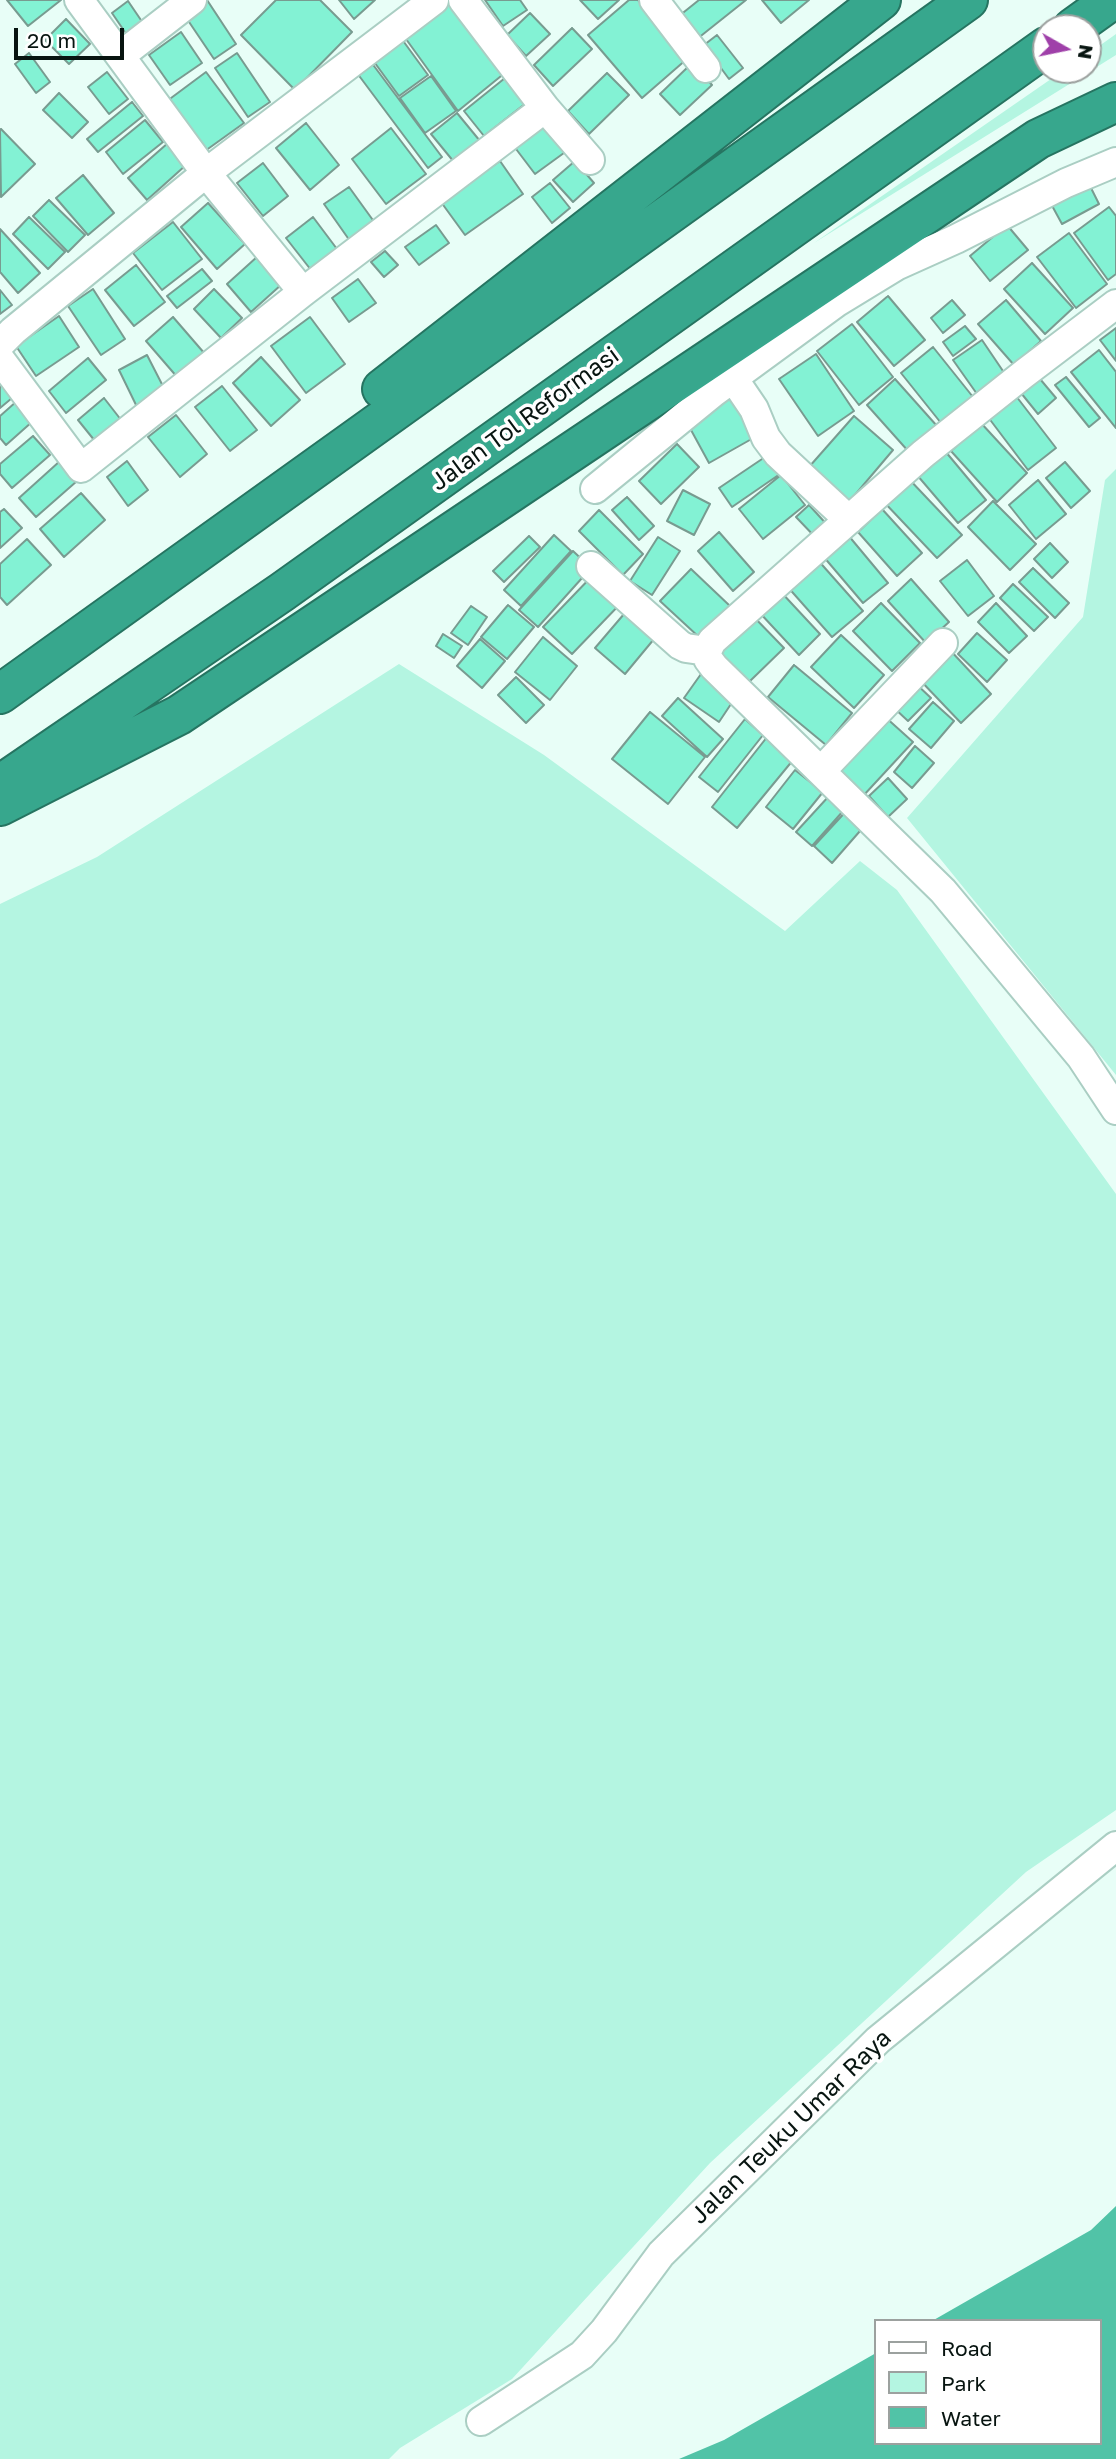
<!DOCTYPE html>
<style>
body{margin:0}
#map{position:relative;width:1116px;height:2459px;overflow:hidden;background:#e8fef7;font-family:"Golos Text",sans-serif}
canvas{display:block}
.legend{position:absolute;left:874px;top:2319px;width:228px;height:126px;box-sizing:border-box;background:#fff;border:2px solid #9ca19f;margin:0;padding:9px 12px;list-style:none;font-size:21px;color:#071410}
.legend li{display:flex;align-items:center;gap:14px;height:35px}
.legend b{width:35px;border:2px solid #9ca19f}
.north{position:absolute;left:1032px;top:14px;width:70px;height:70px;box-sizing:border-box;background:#fff;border:2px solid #9ca19f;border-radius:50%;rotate:99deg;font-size:19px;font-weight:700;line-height:28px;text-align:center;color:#071410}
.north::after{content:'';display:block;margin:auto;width:24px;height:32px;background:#9f40a9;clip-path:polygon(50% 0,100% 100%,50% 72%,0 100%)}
.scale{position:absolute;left:14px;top:28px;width:110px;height:32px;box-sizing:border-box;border:4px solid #071410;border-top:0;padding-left:9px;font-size:21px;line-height:24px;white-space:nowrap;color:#071410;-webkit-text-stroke:5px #fff;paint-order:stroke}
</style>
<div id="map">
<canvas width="1116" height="2459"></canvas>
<ul class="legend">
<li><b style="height:9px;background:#fff"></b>Road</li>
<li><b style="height:19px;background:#b4f5e1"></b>Park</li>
<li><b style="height:19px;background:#51c3a7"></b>Water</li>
</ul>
<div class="north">N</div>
<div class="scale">20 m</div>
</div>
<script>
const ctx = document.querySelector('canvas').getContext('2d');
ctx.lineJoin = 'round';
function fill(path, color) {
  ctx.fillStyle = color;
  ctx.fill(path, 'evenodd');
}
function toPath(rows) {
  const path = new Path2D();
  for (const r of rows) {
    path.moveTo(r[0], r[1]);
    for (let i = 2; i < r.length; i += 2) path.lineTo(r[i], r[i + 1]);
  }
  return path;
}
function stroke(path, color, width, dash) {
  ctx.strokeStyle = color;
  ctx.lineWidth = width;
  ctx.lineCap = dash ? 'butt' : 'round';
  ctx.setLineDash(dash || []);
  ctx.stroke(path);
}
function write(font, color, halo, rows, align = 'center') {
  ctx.font = font + ' "Golos Text",sans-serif';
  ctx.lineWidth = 7;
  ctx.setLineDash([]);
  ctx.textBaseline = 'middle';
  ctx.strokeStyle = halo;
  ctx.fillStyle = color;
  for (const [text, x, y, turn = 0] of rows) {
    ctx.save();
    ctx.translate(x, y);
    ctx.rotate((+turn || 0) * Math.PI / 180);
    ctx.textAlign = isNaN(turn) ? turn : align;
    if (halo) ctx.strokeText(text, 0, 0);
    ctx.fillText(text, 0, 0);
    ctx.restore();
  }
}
fill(toPath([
 [1116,34,1116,55,814,243,1064,70,1088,70,1088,54],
 [1116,469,1116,1075,907,818,1083,617,1105,480],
 [399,664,544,755,785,931,860,861,897,890,1116,1194,1116,1810,1026,1872,710,2163,512,2379,400,2448,389,2459,0,2459,0,904,97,857]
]), '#b4f5e1');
fill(toPath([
 [1116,2206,1116,2459,679,2459,724,2440,876,2353,876,2443,1100,2443,1100,2321,932,2321,1091,2230]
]), '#51c3a7');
const building = toPath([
 [7,0,61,0,28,26,7,0],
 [197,0,207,0,236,44,214,59,181,10,197,0],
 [276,0,320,0,352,32,295,90,241,35,276,0],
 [339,0,375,0,354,19,339,0],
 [485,0,520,0,527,10,503,26,485,0],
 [580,0,619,0,598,19,580,0],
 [629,0,638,0,688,58,642,98,588,35,629,0],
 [699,0,746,0,697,39,679,16,699,0],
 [762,0,809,0,781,23,762,0],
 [128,1,145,26,129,38,112,13,128,1],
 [449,3,506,72,458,111,406,39,449,3],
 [530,13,550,34,526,56,507,35,530,13],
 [66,19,90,44,69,64,45,40,66,19],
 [572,28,592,49,553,86,534,65,572,28],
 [181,32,202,63,170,85,149,55,181,32],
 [717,35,743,68,729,79,704,45,717,35],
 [401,38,428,75,399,96,372,59,401,38],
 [29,53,50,82,36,93,15,64,29,53],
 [237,53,270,102,248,117,215,68,237,53],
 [371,62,442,157,428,168,357,73,371,62],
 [692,63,712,85,680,115,660,94,692,63],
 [107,72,128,99,109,114,88,87,107,72],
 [206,72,244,123,205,151,167,101,206,72],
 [607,73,629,95,589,134,568,111,607,73],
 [510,74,530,100,484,136,464,111,510,74],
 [431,76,456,111,425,133,400,98,431,76],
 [59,93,88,122,72,138,43,110,59,93],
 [132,102,143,116,98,152,87,139,132,102],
 [457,113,480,141,454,162,431,134,457,113],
 [145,120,163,142,123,174,106,152,145,120],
 [546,120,568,150,535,174,513,145,546,120],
 [306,123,339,165,310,190,276,148,306,123],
 [391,128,426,174,386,204,352,159,391,128],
 [1,129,35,164,1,197,0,130,1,129],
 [168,143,186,165,147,200,128,178,168,143],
 [500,161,523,194,465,235,441,202,500,161],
 [575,161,594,183,573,202,553,180,575,161],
 [263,163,288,196,263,216,237,183,263,163],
 [83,175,114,213,88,235,56,198,83,175],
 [1088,182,1099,204,1062,224,1050,202,1088,182],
 [550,183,570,208,552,223,532,197,550,183],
 [349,187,375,223,350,241,324,204,349,187],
 [49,200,85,235,68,252,33,216,49,200],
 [208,203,245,244,217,269,181,227,208,203],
 [1109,207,1116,216,1116,274,1108,280,1074,233,1109,207],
 [29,217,65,252,48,269,13,234,29,217],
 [313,217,337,249,311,270,286,238,313,217],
 [173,222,202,259,162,290,133,253,173,222],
 [436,225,449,243,419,265,405,247,436,225],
 [1007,225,1028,250,990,281,970,256,1007,225],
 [0,229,40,273,18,293,0,272,0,229],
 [1069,233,1107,284,1076,308,1037,257,1069,233],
 [385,251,398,265,384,277,371,262,385,251],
 [258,256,282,284,251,312,227,284,258,256],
 [1032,263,1073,308,1045,334,1004,289,1032,263],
 [136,265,165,302,134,326,105,290,136,265],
 [202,269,212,281,177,308,167,296,202,269],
 [358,279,376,303,349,322,332,298,358,279],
 [93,289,125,339,101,355,68,306,93,289],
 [214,289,242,318,221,338,194,309,214,289],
 [0,290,12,305,0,314,0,290],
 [888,296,925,340,894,366,857,322,888,296],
 [952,300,965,315,943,333,931,318,952,300],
 [1006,300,1041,341,1014,365,978,324,1006,300],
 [59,316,79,347,36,376,16,346,59,316],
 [173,317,205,354,178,378,146,341,173,317],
 [310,317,345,364,306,393,271,346,310,317],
 [852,324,893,377,859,405,817,351,852,324],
 [965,326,976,339,953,356,943,342,965,326],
 [1116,328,1116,361,1100,340,1116,328],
 [982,340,1005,374,977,394,953,360,982,340],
 [933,347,973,397,941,423,901,373,933,347],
 [1099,350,1116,372,1116,428,1071,372,1099,350],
 [816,354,854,411,818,436,779,379,816,354],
 [147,355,167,394,138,409,119,370,147,355],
 [261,357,300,400,271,426,233,383,261,357],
 [88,358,106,380,66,413,49,391,88,358],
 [0,371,18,393,0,408,0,371],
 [1035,373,1056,398,1038,414,1017,388,1035,373],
 [1066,377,1100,418,1089,427,1055,385,1066,377],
 [895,379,937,426,909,452,867,405,895,379],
 [222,386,257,430,230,451,195,407,222,386],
 [739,388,764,432,709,463,685,419,739,388],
 [1016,396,1056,448,1028,470,988,417,1016,396],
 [104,398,125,425,99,446,78,420,104,398],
 [17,401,33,421,6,445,0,438,0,416,17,401],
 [176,415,207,454,180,477,148,437,176,415],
 [854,416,893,450,849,502,809,467,854,416],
 [981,423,1027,473,997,502,951,451,981,423],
 [33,436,50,455,12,488,0,474,0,464,33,436],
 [677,444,699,467,661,504,639,481,677,444],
 [945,451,986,500,958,523,917,475,945,451],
 [768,455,780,474,732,507,719,488,768,455],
 [60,461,77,481,36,517,19,498,60,461],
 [127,461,148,490,128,506,107,477,127,461],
 [1065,462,1090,491,1071,508,1046,478,1065,462],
 [781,475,805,505,763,539,739,509,781,475],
 [907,477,962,535,937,558,883,501,907,477],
 [1038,480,1066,514,1036,539,1009,505,1038,480],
 [683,490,710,504,694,535,667,521,683,490],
 [81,493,105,520,64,557,40,529,81,493],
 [627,497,654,526,639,540,612,510,627,497],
 [993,501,1036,544,1010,570,968,527,993,501],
 [809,505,830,528,817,539,796,517,809,505],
 [4,509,22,528,0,548,0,512,4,509],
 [882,509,922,553,897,576,858,532,882,509],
 [599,510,643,554,623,575,579,531,599,510],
 [719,532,754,572,733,591,698,551,719,532],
 [554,535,571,551,521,606,504,590,554,535],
 [848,535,888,583,863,603,823,556,848,535],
 [529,536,540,547,504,582,493,571,529,536],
 [658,537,680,551,652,595,630,581,658,537],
 [27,539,51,565,7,605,0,597,0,564,27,539],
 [1050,543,1068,562,1052,578,1034,559,1050,543],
 [573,551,591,568,538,627,519,610,573,551],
 [816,558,863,611,832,637,786,585,816,558],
 [967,560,994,596,968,616,940,581,967,560],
 [1033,568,1069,603,1055,618,1019,582,1033,568],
 [691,569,730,606,700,638,660,601,691,569],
 [595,573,623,601,572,654,543,627,595,573],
 [911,579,949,622,926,643,888,601,911,579],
 [1013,584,1048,617,1034,631,1000,598,1013,584],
 [780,591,820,634,799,655,759,612,780,591],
 [881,603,920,643,892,671,853,631,881,603],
 [996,603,1027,636,1009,653,978,622,996,603],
 [508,605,534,627,507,659,481,637,508,605],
 [471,606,487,617,468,645,451,633,471,606],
 [630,607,659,633,625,674,595,648,630,607],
 [750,613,784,648,749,682,715,648,750,613],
 [977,633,1007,660,987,682,958,654,977,633],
 [443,634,462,646,454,658,436,646,443,634],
 [841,635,884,675,854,708,811,667,841,635],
 [543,637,577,666,550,700,515,672,543,637],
 [480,639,505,661,482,688,457,666,480,639],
 [949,649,991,694,961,723,918,678,949,649],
 [794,665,852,713,826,745,768,697,794,665],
 [701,674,735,698,719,722,684,698,701,674],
 [516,677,544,705,526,723,498,695,516,677],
 [914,682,931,698,908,721,892,706,914,682],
 [678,698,723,739,707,757,662,716,678,698],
 [933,702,954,721,931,748,909,729,933,702],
 [650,712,705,757,668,804,612,759,650,712],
 [883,715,913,742,863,796,833,769,883,715],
 [745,719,763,735,718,792,699,777,745,719],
 [771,732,798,754,737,828,712,807,771,732],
 [915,746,934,763,912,788,894,772,915,746],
 [795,770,823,792,793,829,766,807,795,770],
 [888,778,907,799,888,817,869,796,888,778],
 [829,796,844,810,812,846,796,832,829,796],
 [850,807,867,823,832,863,814,846,850,807]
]);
fill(building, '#83f2d4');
stroke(building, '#789b90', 2);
const street = toPath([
 [79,0,206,173,434,0],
 [654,0,706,68],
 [120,56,192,0],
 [545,108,590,160],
 [1116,304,1025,373,923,454,712,641,707,651,708,659,714,667,943,891,1081,1057,1116,1110],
 [0,344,13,331,206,173,303,292],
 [0,359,81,468,303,292,545,108,463,0],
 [733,378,754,409,766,438,778,454,849,520],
 [595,489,714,392,837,302,896,266,956,239,1066,183,1116,162],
 [591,566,680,645,686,648,707,651],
 [821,771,943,643],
 [481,2421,582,2355,604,2331,661,2254,878,2040,1116,1846]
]);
const highway = toPath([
 [1073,28,1112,0],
 [382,389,881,0],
 [0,694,968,0],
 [4,782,282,592,1046,47],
 [0,806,179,715,1038,139,1116,102]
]);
stroke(street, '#aacec3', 32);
stroke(highway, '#267461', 42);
stroke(street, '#fff', 28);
stroke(highway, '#37a78d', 38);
write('24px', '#071410', '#fff', [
 ["Jalan Tol Reformasi",525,419,-36],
 ["Jalan Teuku Umar Raya",791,2127,-44]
]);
</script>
